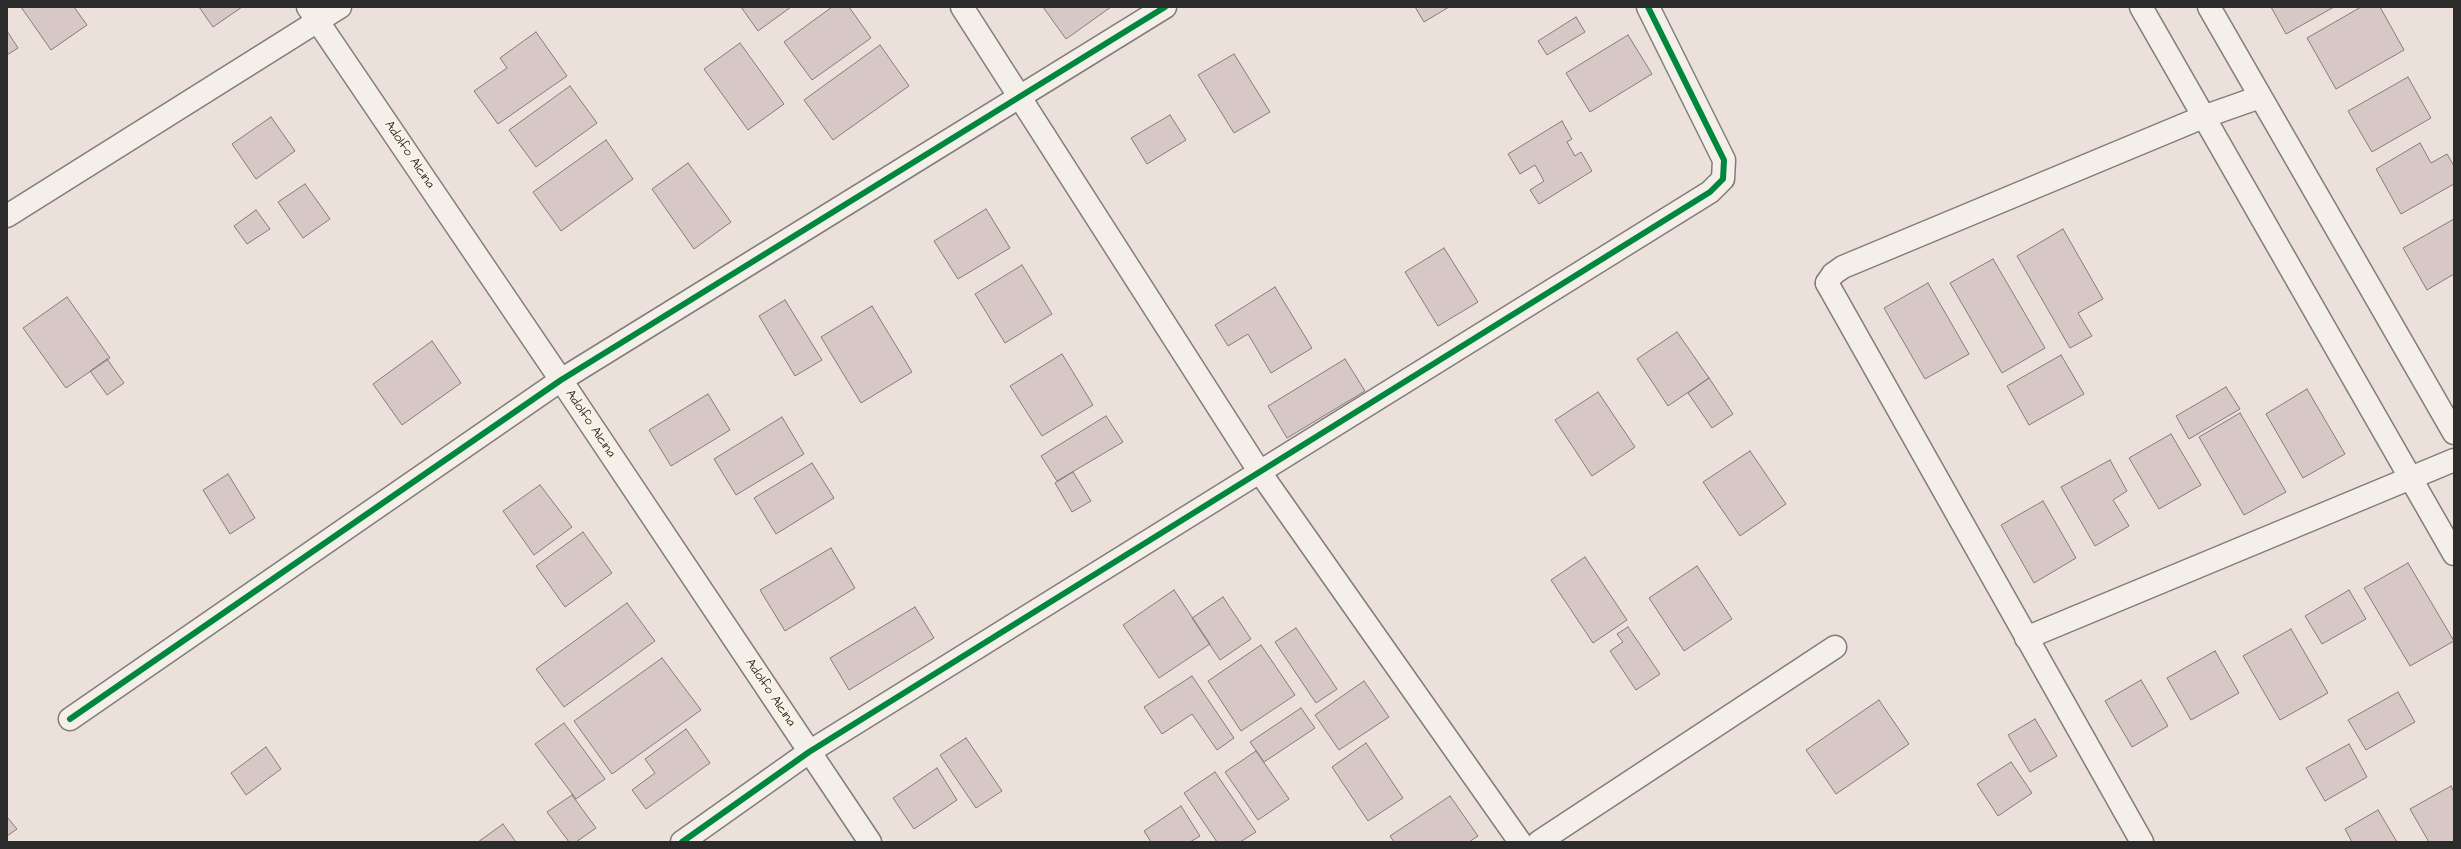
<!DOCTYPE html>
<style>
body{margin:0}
#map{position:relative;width:2461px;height:849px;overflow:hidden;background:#ece0da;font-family:"Architects Daughter",sans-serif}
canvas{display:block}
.frame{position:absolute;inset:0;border:8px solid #2b2b2b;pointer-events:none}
</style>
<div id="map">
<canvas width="2461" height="849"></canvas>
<div class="frame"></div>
</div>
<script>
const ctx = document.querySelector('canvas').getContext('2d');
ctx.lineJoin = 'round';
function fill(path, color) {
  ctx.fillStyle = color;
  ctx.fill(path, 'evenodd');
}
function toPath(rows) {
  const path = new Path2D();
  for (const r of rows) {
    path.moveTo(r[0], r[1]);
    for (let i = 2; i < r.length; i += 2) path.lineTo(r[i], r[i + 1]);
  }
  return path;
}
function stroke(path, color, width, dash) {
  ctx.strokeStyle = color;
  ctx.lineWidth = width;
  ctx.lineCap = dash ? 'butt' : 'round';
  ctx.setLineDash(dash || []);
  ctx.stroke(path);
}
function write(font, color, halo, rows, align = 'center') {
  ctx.font = font + ' "Architects Daughter",sans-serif';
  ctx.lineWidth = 3.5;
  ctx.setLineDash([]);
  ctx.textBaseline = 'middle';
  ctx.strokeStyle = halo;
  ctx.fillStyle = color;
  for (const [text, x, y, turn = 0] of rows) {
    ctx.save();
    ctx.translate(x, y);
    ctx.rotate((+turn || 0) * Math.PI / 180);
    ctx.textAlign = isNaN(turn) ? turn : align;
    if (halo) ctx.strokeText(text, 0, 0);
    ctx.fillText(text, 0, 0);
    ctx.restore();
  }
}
const building = toPath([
 [21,7,74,7,87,25,51,50,21,7],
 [199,7,242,7,213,27,199,7],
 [741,7,791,7,758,31,741,7],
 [832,7,849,7,871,38,812,80,784,42,832,7],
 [1043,7,1111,7,1066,39,1043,7],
 [1415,7,1449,7,1424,22,1415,7],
 [2271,7,2334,7,2286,34,2271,7],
 [2361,7,2380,7,2404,50,2336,89,2307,38,2361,7],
 [1576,17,1585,32,1547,55,1538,41,1576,17],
 [7,31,18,48,7,55,7,31],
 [536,32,567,76,498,124,474,91,507,68,500,58,536,32],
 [1628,35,1652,74,1590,112,1566,73,1628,35],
 [740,43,784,104,748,130,704,69,740,43],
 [880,45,909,86,833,140,804,100,880,45],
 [1234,54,1270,112,1234,133,1198,75,1234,54],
 [2408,77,2431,118,2372,152,2348,111,2408,77],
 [570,86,597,123,536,167,509,130,570,86],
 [1170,115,1186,140,1147,164,1131,138,1170,115],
 [271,117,295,151,256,179,232,144,271,117],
 [1562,121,1572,139,1567,142,1575,156,1581,152,1592,171,1539,204,1530,190,1544,181,1535,165,1520,174,1508,154,1562,121],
 [606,140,633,179,561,231,533,192,606,140],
 [2420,143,2431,163,2447,154,2454,166,2454,184,2401,214,2376,169,2420,143],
 [688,163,731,222,694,249,652,189,688,163],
 [305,184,330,219,303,238,278,202,305,184],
 [986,209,1010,248,958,279,934,241,986,209],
 [256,210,270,229,247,244,234,226,256,210],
 [2454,219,2454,274,2427,290,2403,248,2454,219],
 [2063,229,2103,299,2078,313,2092,336,2070,348,2017,256,2063,229],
 [1444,248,1478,302,1438,326,1405,272,1444,248],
 [1993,259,2045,348,2002,373,1950,283,1993,259],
 [1022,265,1052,314,1005,343,975,294,1022,265],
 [1928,283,1969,354,1925,379,1884,308,1928,283],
 [1275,287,1312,348,1271,373,1248,334,1228,346,1215,325,1275,287],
 [67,297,110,358,66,388,23,328,67,297],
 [785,300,822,360,795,376,759,316,785,300],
 [872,306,912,372,861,403,821,337,872,306],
 [1677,332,1709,378,1668,406,1637,359,1677,332],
 [432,341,461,383,402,425,373,384,432,341],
 [1062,354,1093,405,1042,436,1010,386,1062,354],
 [2061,355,2084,394,2029,425,2007,386,2061,355],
 [107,359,124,383,107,395,90,371,107,359],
 [1345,359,1365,391,1287,438,1268,406,1345,359],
 [1709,378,1733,414,1712,428,1688,393,1709,378],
 [2226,387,2240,409,2189,439,2176,416,2226,387],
 [2307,389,2345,454,2303,478,2266,414,2307,389],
 [1598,392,1635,447,1592,476,1555,420,1598,392],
 [708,394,730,430,671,466,649,430,708,394],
 [2240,413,2286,492,2244,515,2199,437,2240,413],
 [1106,416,1123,442,1057,481,1041,456,1106,416],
 [782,417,804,454,736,495,714,459,782,417],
 [2171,434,2201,485,2159,509,2129,458,2171,434],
 [1750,451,1786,504,1740,536,1703,482,1750,451],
 [2110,460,2127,491,2113,500,2129,526,2095,546,2061,487,2110,460],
 [812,463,834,498,776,534,754,498,812,463],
 [1073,472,1091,501,1072,512,1055,483,1073,472],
 [228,474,255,518,230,534,203,490,228,474],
 [540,485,572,527,534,555,503,511,540,485],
 [2043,501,2076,558,2034,583,2001,525,2043,501],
 [583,532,612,573,565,607,536,566,583,532],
 [831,548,855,588,785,631,760,590,831,548],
 [1585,557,1627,620,1593,643,1551,580,1585,557],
 [2408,563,2454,641,2410,666,2364,588,2408,563],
 [1697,566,1732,619,1684,651,1649,598,1697,566],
 [1174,590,1210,644,1159,678,1123,625,1174,590],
 [2349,590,2366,619,2322,644,2305,616,2349,590],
 [1223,597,1251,639,1220,660,1192,618,1223,597],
 [627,603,655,641,564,707,536,669,627,603],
 [915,607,934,638,849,690,830,658,915,607],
 [1628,627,1660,674,1636,690,1610,651,1623,642,1617,634,1628,627],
 [1296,628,1337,689,1316,703,1275,642,1296,628],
 [2291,629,2328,693,2280,720,2243,656,2291,629],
 [1261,645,1295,695,1241,731,1208,681,1261,645],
 [2215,651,2239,693,2191,720,2167,678,2215,651],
 [662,658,701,710,612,774,574,721,662,658],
 [1192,676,1234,738,1217,750,1192,714,1162,734,1144,707,1192,676],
 [2141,680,2168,726,2132,747,2105,701,2141,680],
 [1364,681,1389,717,1339,750,1315,715,1364,681],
 [2398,692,2415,722,2366,750,2348,720,2398,692],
 [1879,700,1909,744,1836,794,1806,750,1879,700],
 [1301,708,1315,728,1264,762,1250,742,1301,708],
 [2035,719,2057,756,2030,772,2008,735,2035,719],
 [564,723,605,779,576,799,535,744,564,723],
 [686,729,710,763,646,809,632,790,655,773,645,759,686,729],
 [966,738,1002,791,976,808,940,755,966,738],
 [1366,743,1403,798,1368,821,1332,767,1366,743],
 [2349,744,2367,777,2325,801,2306,768,2349,744],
 [266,747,281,769,246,795,231,773,266,747],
 [1256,751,1289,799,1258,820,1225,772,1256,751],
 [2011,762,2032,793,1998,816,1977,784,2011,762],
 [937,768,957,800,914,829,893,798,937,768],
 [1215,772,1256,832,1240,842,1217,842,1184,793,1215,772],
 [2451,786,2454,792,2454,842,2429,842,2410,809,2451,786],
 [572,795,596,828,576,842,569,842,547,812,572,795],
 [1450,796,1478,836,1469,842,1394,842,1390,836,1450,796],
 [1181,806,1200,836,1190,842,1151,842,1144,831,1181,806],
 [2378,810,2397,842,2352,842,2345,829,2378,810],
 [7,817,17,829,7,836,7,817],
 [503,824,516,842,478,842,503,824]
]);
fill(building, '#d8c8c5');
stroke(building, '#827c7a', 1);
const lane = toPath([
 [1827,283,2142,842]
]);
const street = toPath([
 [308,7,561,380,870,842],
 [962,7,1259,471,1520,842],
 [2141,7,2454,554],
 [2209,7,2454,433],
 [7,216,340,7],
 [1827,283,1833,274,1843,267,2203,117,2260,97],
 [2026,638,2454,460],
 [70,719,561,380,1165,7],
 [682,842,809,752,1710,192,1723,179,1724,160,1648,7],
 [1539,842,1835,647]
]);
stroke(lane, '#827c7a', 25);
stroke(street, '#827c7a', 25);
stroke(lane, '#f4efe9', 22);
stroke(street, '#f4efe9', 22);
stroke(toPath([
 [70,719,561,380,1165,7],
 [682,842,809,752,1710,192,1723,179,1724,160,1648,7]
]), '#00873e', 6);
write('13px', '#2b2b2b', '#fcf5e5', [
 ["Adolfo Alcina",409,155,56],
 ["Adolfo Alcina",590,424,56],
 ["Adolfo Alcina",770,693,56]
]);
</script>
